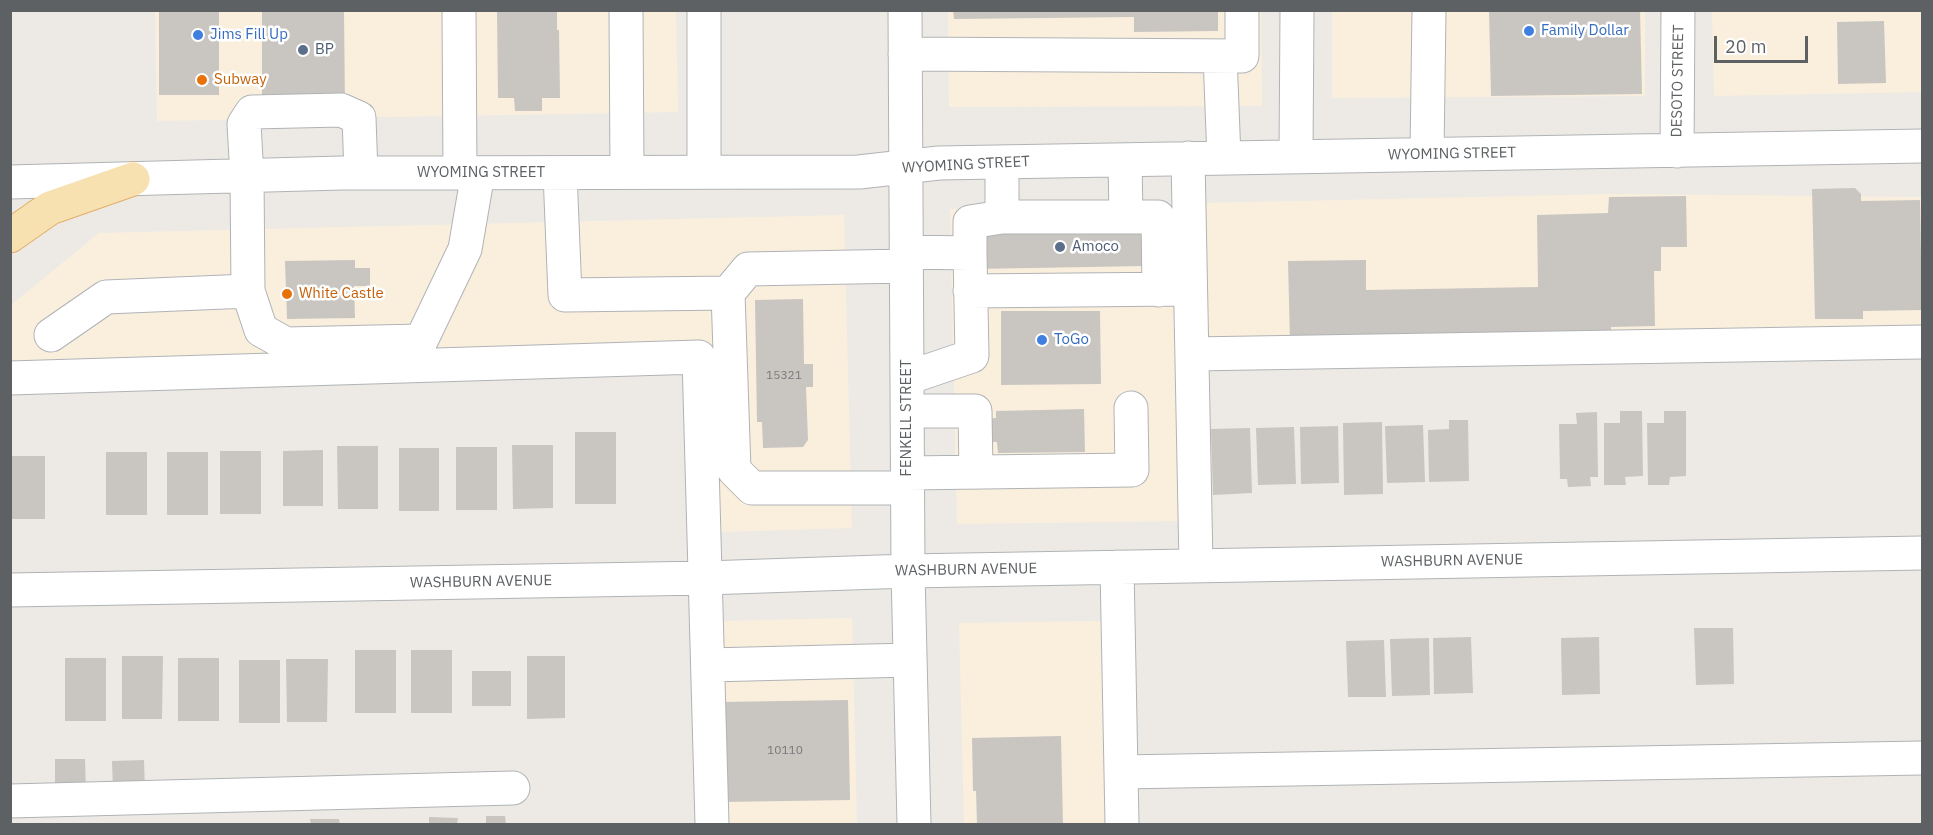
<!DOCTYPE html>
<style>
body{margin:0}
#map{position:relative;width:1933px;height:835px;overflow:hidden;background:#edeae5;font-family:"IBM Plex Sans",sans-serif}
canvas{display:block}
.frame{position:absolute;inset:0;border:12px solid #5d6164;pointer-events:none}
.scale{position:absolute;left:1714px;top:36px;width:94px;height:27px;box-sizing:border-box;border:3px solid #5d6164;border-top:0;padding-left:8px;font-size:18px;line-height:21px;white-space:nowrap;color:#5d6164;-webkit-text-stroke:4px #fff;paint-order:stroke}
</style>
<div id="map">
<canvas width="1933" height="835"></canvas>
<div class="frame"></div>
<div class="scale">20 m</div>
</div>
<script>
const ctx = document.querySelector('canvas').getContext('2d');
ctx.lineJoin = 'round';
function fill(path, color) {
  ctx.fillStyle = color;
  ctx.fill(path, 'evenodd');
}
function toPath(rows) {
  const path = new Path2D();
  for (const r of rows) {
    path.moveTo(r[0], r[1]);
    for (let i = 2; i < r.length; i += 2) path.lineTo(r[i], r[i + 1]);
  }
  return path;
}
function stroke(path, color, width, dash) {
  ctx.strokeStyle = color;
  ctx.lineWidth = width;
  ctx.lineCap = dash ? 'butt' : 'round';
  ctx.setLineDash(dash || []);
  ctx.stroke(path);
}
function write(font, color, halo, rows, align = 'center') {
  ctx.font = font + ' "IBM Plex Sans",sans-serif';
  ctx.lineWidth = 5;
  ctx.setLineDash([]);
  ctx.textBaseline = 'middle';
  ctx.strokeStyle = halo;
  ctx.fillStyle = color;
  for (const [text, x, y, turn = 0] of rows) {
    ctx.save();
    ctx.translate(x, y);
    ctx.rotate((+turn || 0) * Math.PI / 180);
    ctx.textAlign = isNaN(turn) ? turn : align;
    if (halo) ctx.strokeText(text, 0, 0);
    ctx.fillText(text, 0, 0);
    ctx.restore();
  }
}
fill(toPath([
 [155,11,676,11,678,112,157,121],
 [948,11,1261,11,1262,106,949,107],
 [1332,11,1645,11,1645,96,1332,98],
 [1712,11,1922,11,1922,92,1714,96],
 [1614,194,1922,197,1922,334,1206,350,1204,203],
 [1177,206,1181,521,957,524,950,209],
 [844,215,852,528,720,532,714,348,510,354,11,362,11,305,99,233],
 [852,618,857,824,726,824,721,621],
 [1104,621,1110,824,964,824,959,623]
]), '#faefdd');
fill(toPath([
 [159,10,219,10,219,95,159,95],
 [262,10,344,10,345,107,262,107],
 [497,10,557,11,557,30,559,30,560,98,542,98,542,111,515,111,514,98,498,98],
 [953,10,1218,10,1218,31,1134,32,1134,17,954,19],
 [1489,10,1640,10,1642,94,1491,96],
 [1884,21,1886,83,1838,84,1837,22],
 [1855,188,1861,194,1861,201,1920,200,1922,310,1863,311,1863,319,1815,319,1812,189],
 [1686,196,1687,247,1661,247,1661,271,1654,271,1655,326,1611,327,1611,335,1290,342,1288,261,1366,260,1366,290,1538,287,1537,215,1608,213,1609,197],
 [1146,224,1146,266,973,269,973,227],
 [355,260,355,268,370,268,370,286,354,286,355,318,287,319,285,261],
 [803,299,804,364,813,364,813,387,806,387,808,440,803,447,763,448,762,422,757,422,755,300],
 [1001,311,1100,311,1101,384,1001,385],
 [1084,409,1085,452,998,453,997,442,984,442,983,419,996,418,996,411],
 [1620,411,1642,411,1643,476,1625,477,1626,485,1604,485,1604,423,1620,423],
 [1664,411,1686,411,1686,476,1670,477,1669,485,1648,485,1647,423,1664,423],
 [1597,412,1598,477,1590,477,1591,486,1568,487,1567,479,1560,479,1559,424,1577,424,1576,413],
 [1449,420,1468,420,1469,481,1429,482,1428,430,1449,429],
 [1382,422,1383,494,1344,495,1343,423],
 [1423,425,1425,482,1387,483,1385,426],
 [1338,426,1339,483,1301,484,1300,427],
 [1294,427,1296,484,1258,485,1256,428],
 [1250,428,1252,493,1213,495,1211,429],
 [575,432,616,432,616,504,575,504],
 [512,445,553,445,553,508,513,509],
 [337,446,378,446,378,509,338,509],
 [456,447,497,447,497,510,456,510],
 [399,448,439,448,439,511,399,511],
 [323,450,323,506,283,506,283,451],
 [220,451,261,451,261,514,220,514],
 [106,452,147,452,147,515,106,515],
 [167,452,208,452,208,515,167,515],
 [10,456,45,456,45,519,10,519],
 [1694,628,1733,628,1734,684,1696,685],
 [1471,637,1473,693,1434,694,1433,638],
 [1599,637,1600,694,1562,695,1561,638],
 [1429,638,1430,695,1392,696,1390,639],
 [1384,640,1386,697,1348,697,1346,641],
 [355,650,396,650,396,713,355,713],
 [411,650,452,650,452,713,411,713],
 [122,656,163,656,162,719,122,719],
 [527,656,565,656,565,718,527,719],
 [65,658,106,658,106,721,65,721],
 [178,658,219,658,219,721,178,721],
 [286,659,328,659,327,722,287,722],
 [239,660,280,660,280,723,239,723],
 [472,671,511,671,511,706,472,706],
 [848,700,850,800,723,802,721,702],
 [1061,736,1063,824,977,824,976,791,973,791,972,738],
 [55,759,85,759,86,790,55,790],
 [144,760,145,791,113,792,112,761],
 [486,816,505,816,506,824,486,824],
 [429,817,458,818,457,824,429,824],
 [310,819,339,819,340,824,311,824]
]), '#c9c5c1');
const minor = toPath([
 [459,10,460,173],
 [626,10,627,172],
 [905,10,908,571,914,824],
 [905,54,1242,56,1242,10],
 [1220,56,1224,158],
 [1677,151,1678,10],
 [1427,154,1429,10],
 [1296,156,1297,10],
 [1188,158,1196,565],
 [1125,160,1126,217],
 [1002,162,1002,217],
 [704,172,704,10],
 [361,173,359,118,341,110,252,112,244,124,247,176,248,291,261,330,286,344,421,341,465,249,478,173],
 [560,173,565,295,728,293],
 [10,182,342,173,859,172,939,163,1922,146],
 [906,252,970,253,972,356,907,378],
 [970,253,970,222,1002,217,1158,217,1159,290],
 [906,266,748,269,728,293,734,470,752,488,907,488],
 [970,291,1180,289],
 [51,335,106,297,248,291],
 [1192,354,1922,342],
 [10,378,699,357,712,824],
 [907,411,975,411,976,472],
 [908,473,1132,470,1131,408],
 [1117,567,1122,824],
 [10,590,706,578,908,571,1922,553],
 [709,665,910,660],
 [1121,772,1922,758],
 [10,801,513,788]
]);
const major = toPath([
 [10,236,50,208,133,179]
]);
stroke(minor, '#b0b3b6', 35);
stroke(major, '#e3ae68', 35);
stroke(minor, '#fff', 33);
stroke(major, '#f7e1b1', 33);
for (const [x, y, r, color] of [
 [1529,31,6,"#3f7fe0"],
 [198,35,6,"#3f7fe0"],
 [303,50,6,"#5c6f8a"],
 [202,80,6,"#e8710a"],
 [1060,247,6,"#5c6f8a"],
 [287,294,6,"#e8710a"],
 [1042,340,6,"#3f7fe0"]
]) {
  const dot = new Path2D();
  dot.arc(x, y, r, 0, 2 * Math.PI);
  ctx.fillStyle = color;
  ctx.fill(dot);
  stroke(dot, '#fff', 2);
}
write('12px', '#787a7b', null, [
 ["15321",784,376],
 ["10110",785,751]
]);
write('15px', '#366cbe', '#fff', [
 ["Family Dollar",1541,31],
 ["Jims Fill Up",210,35],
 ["ToGo",1054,340]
], 'left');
write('15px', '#4e5e75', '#fff', [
 ["BP",315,50],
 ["Amoco",1072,247]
], 'left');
write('15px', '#c56008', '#fff', [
 ["Subway",214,80],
 ["White Castle",299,294]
], 'left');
write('15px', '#5d6164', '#fff', [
 ["DESOTO STREET",1678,81,-89],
 ["WYOMING STREET",1452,154,-1],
 ["WYOMING STREET",966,165,-3],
 ["WYOMING STREET",481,173],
 ["FENKELL STREET",907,418,-90],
 ["WASHBURN AVENUE",1452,561,-1],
 ["WASHBURN AVENUE",966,570,-1],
 ["WASHBURN AVENUE",481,582,-1]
]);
</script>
